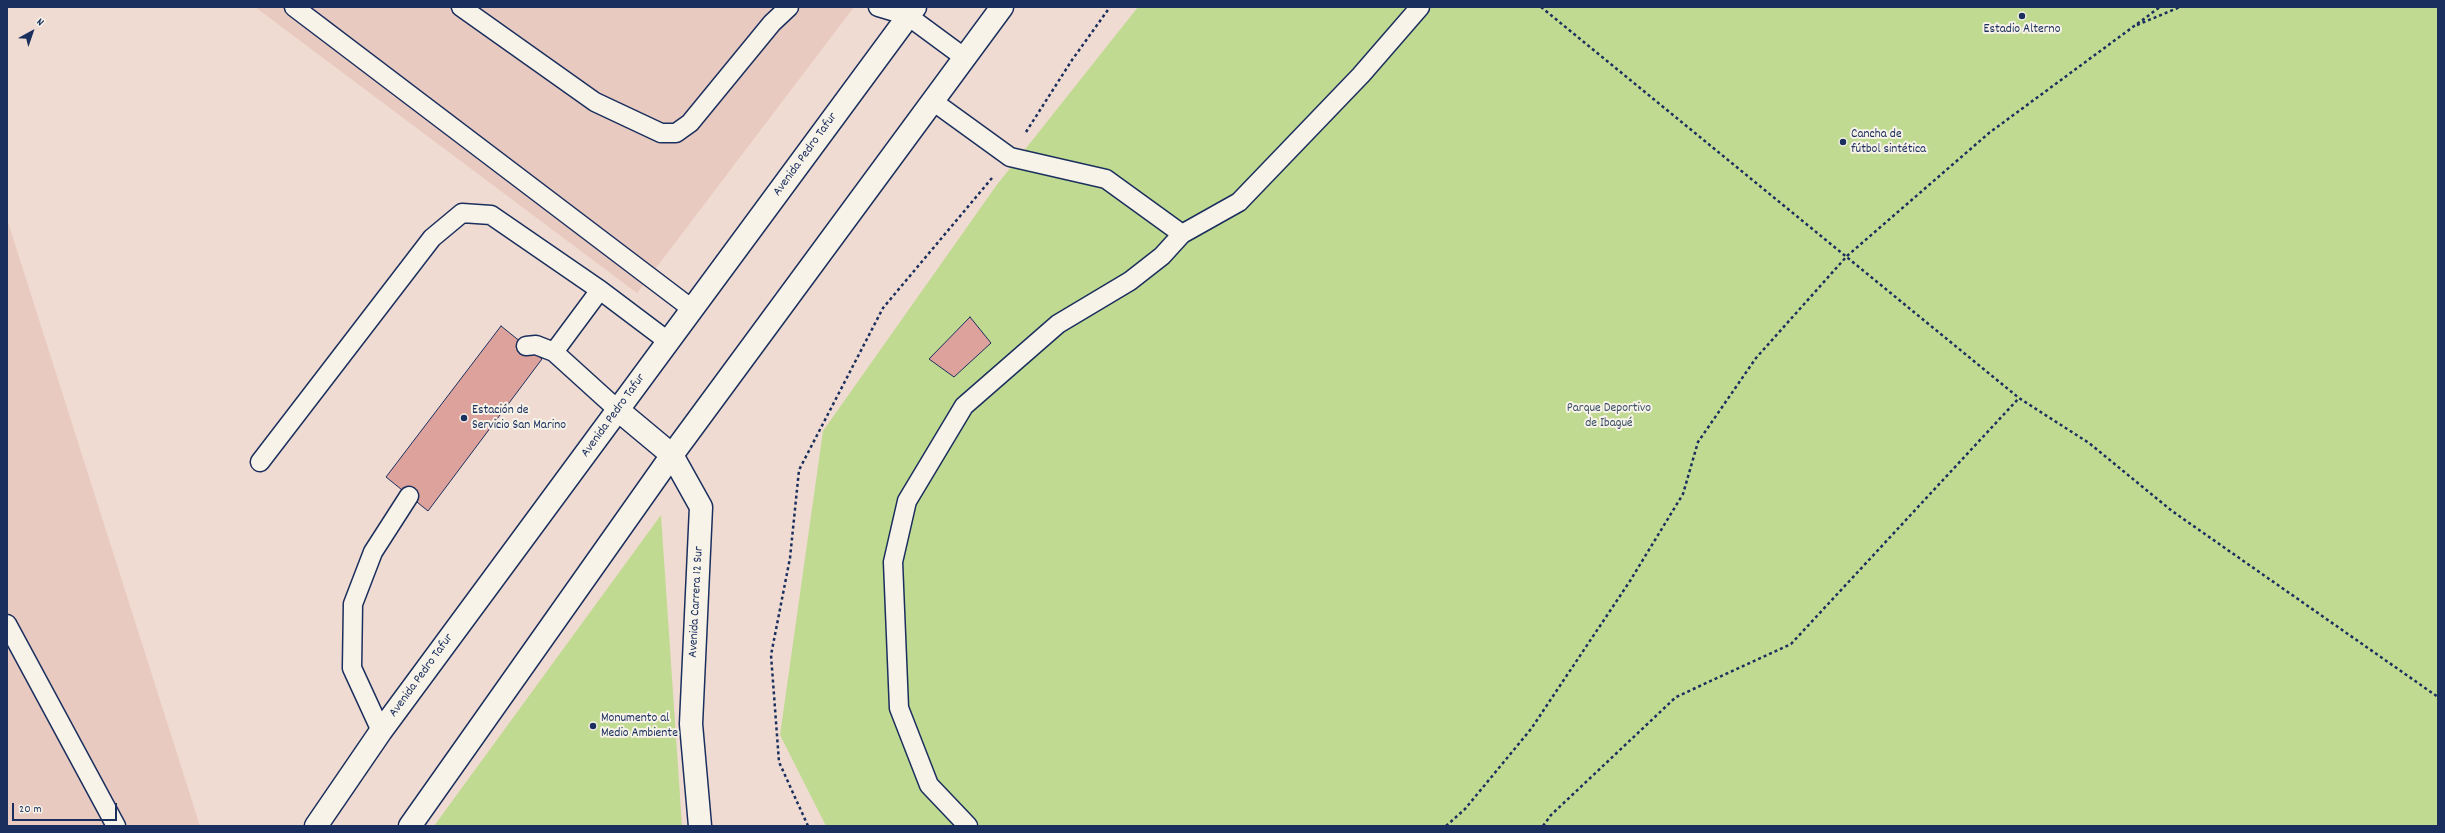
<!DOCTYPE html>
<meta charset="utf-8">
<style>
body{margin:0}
#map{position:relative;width:2445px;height:833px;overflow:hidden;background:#efdbd1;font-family:Dekko,sans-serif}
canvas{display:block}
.frame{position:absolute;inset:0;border:8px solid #1b2f5e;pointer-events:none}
.north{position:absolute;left:12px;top:12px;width:40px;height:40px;-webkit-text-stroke:3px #f7f3e8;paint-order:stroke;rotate:40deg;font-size:11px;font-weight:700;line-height:16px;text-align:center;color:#1b2f5e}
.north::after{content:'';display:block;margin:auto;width:14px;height:18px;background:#1b2f5e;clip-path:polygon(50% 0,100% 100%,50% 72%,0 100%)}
.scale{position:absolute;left:12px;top:803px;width:105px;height:18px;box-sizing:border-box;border:2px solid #1b2f5e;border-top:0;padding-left:5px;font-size:12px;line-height:14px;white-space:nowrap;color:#1b2f5e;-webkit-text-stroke:3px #f7f3e8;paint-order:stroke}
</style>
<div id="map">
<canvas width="2445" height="833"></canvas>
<div class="frame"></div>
<div class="north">N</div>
<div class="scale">20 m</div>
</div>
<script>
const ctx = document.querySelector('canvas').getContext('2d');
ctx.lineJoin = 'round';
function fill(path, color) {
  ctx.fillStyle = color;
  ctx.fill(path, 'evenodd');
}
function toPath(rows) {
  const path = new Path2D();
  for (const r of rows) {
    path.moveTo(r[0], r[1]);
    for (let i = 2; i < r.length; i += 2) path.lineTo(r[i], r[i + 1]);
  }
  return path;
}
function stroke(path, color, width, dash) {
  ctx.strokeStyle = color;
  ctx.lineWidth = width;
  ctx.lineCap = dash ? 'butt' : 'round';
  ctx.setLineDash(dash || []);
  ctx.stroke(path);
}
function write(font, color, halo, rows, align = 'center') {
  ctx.font = font + ' Dekko,sans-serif';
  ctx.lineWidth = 4;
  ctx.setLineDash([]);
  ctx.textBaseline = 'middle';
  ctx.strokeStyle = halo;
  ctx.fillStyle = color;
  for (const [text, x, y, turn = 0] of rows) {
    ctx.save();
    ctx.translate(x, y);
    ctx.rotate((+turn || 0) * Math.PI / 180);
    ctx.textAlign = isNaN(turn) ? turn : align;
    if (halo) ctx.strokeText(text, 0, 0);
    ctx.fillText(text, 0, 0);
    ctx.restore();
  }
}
fill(toPath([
 [255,7,854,7,637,293],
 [7,219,200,826,7,826]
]), '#e9cac1');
fill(toPath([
 [1138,7,2438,7,2438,826,826,826,780,735,823,431,996,186],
 [661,515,682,826,434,826]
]), '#c1da91');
const building = toPath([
 [970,317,991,343,954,377,929,359,970,317],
 [501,326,542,359,428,511,386,477,501,326]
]);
fill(building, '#dca29b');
stroke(building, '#1b2f5e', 1);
const service = toPath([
 [294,7,692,309],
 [461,7,595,102,661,133,676,133,690,123,772,23,789,7],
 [878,7,908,16,965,58],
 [934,102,1010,157,1106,179,1182,234],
 [526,346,536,345,554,352,618,410],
 [554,352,600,290],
 [260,462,432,238,462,213,491,215,600,290,669,342],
 [7,624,116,826],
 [381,731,352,668,353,604,373,552,409,496],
 [968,826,929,785,899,708,893,562,907,501,964,406,1058,324,1130,281,1162,256,1182,234,1239,202,1361,75,1420,7]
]);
const tertiary = toPath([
 [618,410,672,455,701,507,691,724,700,826]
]);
const secondary = toPath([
 [316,826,381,731,915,7],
 [410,826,672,455,1002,7]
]);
stroke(service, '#1b2f5e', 21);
stroke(tertiary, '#1b2f5e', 25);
stroke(secondary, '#1b2f5e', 25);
stroke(toPath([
 [1541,7,2019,398,2089,443,2172,511,2438,697],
 [2137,25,2180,7],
 [1026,132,1072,60,1110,7],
 [808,826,779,762,771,655,790,558,799,470,883,308,992,178],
 [1446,826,1465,809,1531,729,1630,581,1683,494,1698,442,1756,358,1847,256,1989,133,2160,7],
 [1543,826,1551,815,1676,697,1791,644,2019,398]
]), '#1b2f5e', 2.5, [3, 3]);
stroke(service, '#f7f3e8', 18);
stroke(tertiary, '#f7f3e8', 22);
stroke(secondary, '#f7f3e8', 22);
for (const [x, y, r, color] of [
 [2022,16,4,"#1b2f5e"],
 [1843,142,4,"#1b2f5e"],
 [464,418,4,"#1b2f5e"],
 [593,726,4,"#1b2f5e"]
]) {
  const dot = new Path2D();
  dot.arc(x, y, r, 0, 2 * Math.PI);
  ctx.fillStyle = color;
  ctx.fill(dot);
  stroke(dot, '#f7f3e8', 1.5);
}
write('13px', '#1b2f5e', '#f7f3e8', [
 ["Estadio Alterno",2022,30,"center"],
 ["Cancha de",1851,135],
 ["fútbol sintética",1851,150],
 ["Estación de",472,411],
 ["Servicio San Marino",472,426],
 ["Monumento al",601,719],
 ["Medio Ambiente",601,734]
], 'left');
write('13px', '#1b2f5e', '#f7f3e8', [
 ["Avenida Pedro Tafur",806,155,-54],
 ["Avenida Pedro Tafur",614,416,-54],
 ["Avenida Carrera 12 Sur",697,602,-87],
 ["Avenida Pedro Tafur",422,676,-54]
]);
write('13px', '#3c5168', '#f7f3e8', [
 ["Parque Deportivo",1609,409],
 ["de Ibagué",1609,424]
]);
</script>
